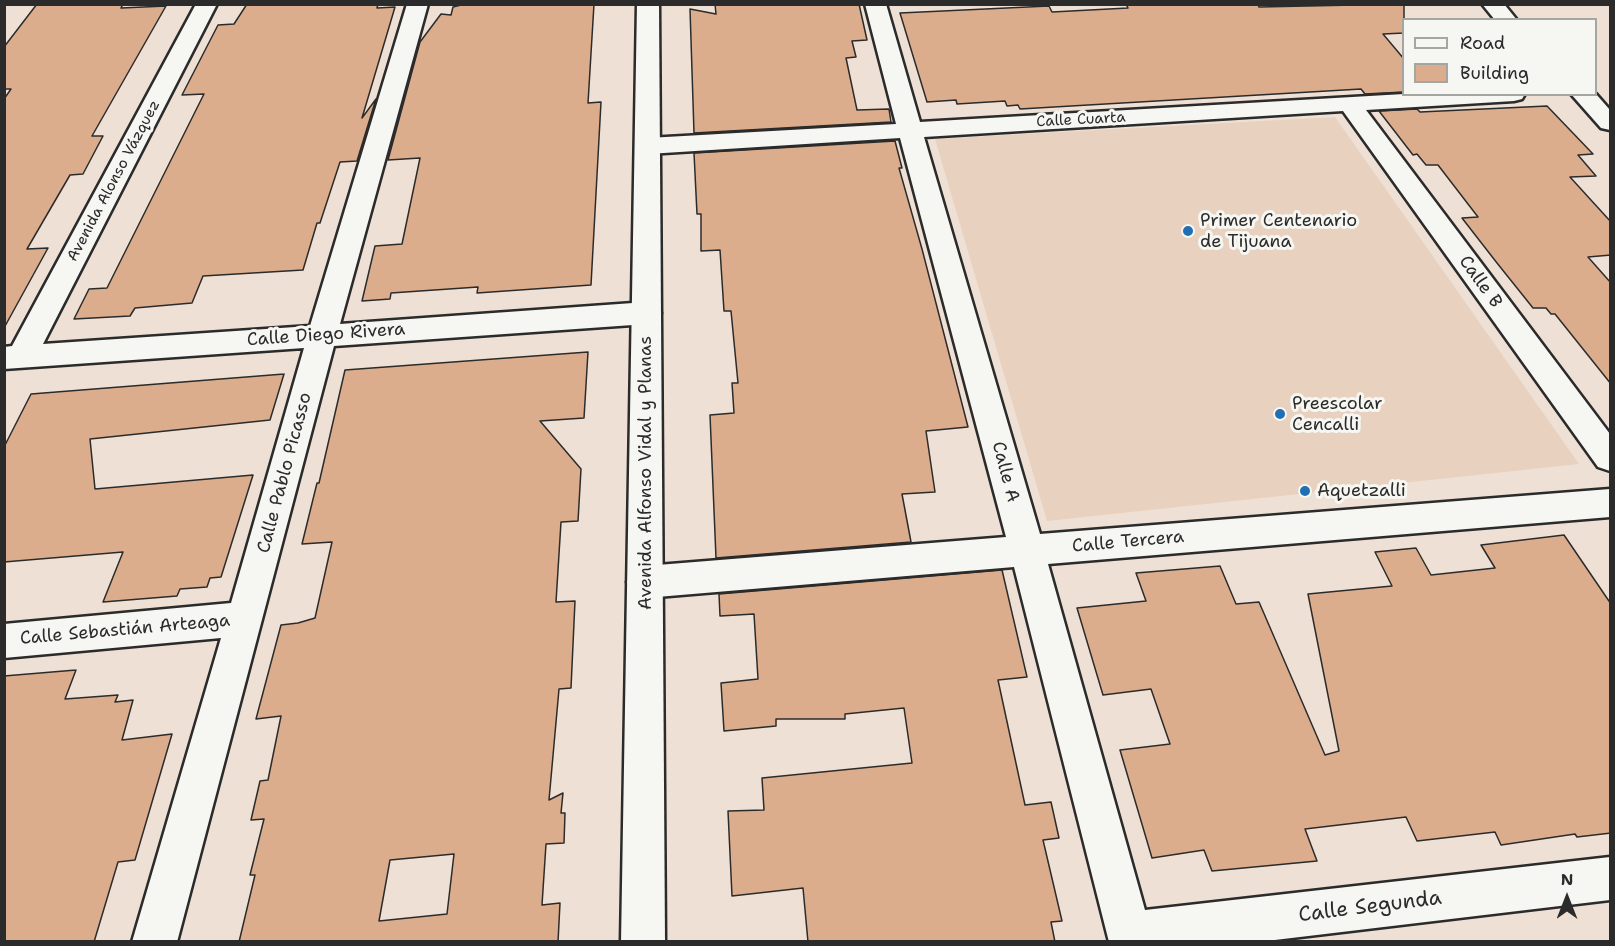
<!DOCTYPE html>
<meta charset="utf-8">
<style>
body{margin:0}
#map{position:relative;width:1615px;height:946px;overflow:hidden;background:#eee0d4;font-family:"Shantell Sans",sans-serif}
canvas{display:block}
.frame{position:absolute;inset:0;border:6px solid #2b2b2b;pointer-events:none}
.legend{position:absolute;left:1402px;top:18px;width:195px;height:78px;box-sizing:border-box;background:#f6f6f2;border:2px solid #a5a5a2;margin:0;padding:8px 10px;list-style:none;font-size:18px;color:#2b2b2b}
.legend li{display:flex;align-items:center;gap:12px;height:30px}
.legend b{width:30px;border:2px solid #a5a5a2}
.north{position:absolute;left:1537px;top:868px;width:60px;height:60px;-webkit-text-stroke:4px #f6f6f2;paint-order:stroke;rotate:0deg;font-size:16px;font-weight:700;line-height:24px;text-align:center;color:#2b2b2b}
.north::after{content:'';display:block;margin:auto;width:21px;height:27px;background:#2b2b2b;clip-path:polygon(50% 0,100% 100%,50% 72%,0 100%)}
</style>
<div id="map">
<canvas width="1615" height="946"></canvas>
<div class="frame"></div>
<ul class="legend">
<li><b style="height:8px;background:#f6f6f2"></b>Road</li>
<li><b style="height:16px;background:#dcad8d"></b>Building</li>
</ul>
<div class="north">N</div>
</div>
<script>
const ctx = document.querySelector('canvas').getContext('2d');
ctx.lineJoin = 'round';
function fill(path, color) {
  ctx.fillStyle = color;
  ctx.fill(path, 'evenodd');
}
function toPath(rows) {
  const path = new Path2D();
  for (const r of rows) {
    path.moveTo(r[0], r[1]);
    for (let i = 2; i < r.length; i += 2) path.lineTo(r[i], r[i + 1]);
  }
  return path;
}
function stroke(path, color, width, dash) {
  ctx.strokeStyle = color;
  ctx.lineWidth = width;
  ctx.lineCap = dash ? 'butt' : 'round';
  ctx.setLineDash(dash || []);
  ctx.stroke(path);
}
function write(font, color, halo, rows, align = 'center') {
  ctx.font = font + ' "Shantell Sans",sans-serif';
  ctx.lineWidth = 6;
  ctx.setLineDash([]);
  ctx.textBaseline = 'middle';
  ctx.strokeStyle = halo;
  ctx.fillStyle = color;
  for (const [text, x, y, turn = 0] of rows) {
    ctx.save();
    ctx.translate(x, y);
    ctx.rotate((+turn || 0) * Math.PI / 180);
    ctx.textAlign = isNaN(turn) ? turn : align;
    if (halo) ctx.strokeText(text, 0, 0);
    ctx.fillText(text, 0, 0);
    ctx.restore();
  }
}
fill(toPath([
 [1335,117,1579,464,1047,521,935,139]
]), '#e9d1bf');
const building = toPath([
 [37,4,123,4,121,8,166,6,92,136,103,136,83,174,70,175,27,249,48,248,4,328,4,99,11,89,4,89,4,47,37,4],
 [247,4,378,4,377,8,395,7,362,118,376,99,357,161,340,162,320,223,317,223,303,270,203,276,192,303,135,308,130,316,74,319,89,289,107,288,204,94,182,95,218,25,234,24,247,4],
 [465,4,594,4,588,103,601,102,591,285,477,293,478,287,391,293,390,299,362,301,375,246,402,244,420,158,388,160,420,42,441,14,451,15,453,7,465,4],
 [715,4,859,4,867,40,852,41,856,57,846,58,857,110,889,109,891,122,694,133,690,9,716,14,715,4],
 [1126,4,1258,4,1259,7,1404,4,1404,33,1383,34,1404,59,1404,92,1365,94,1361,89,1020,109,1018,105,1007,106,1005,101,957,104,956,100,927,102,900,13,1049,6,1052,12,1128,8,1126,4],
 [1547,106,1593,154,1578,155,1596,176,1570,177,1611,222,1611,255,1588,257,1611,283,1611,384,1555,314,1551,314,1546,308,1533,308,1497,263,1462,218,1478,217,1438,165,1426,165,1417,154,1413,155,1379,111,1417,109,1420,112,1547,106],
 [895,141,902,168,899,168,922,249,968,427,926,431,935,492,902,494,911,542,716,558,710,415,734,413,732,383,738,383,731,311,724,311,720,250,701,251,701,214,697,214,694,153,895,141],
 [588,352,584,418,540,421,581,469,578,521,561,522,556,602,575,601,571,688,559,689,549,800,563,793,561,813,565,813,564,843,546,844,542,905,560,903,558,942,239,942,255,875,250,875,264,819,251,820,260,781,268,780,281,716,256,719,281,625,298,623,315,618,332,542,302,544,317,483,319,483,345,370,588,352],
 [454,854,447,914,379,921,390,860,454,854],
 [284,374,270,420,90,439,95,489,253,475,221,577,210,578,207,587,180,589,177,596,103,602,123,552,4,562,4,447,31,394,284,374],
 [1564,535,1611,604,1611,833,1577,837,1575,834,1501,845,1495,832,1417,841,1406,817,1305,829,1317,861,1212,871,1204,850,1152,858,1120,750,1170,744,1151,689,1103,695,1077,608,1146,601,1136,573,1220,566,1236,604,1259,602,1325,755,1339,751,1308,594,1392,586,1375,552,1416,548,1431,575,1495,568,1481,545,1564,535],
 [1002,570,1027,677,998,680,1025,805,1051,802,1059,838,1043,840,1062,921,1051,922,1055,942,808,942,803,888,732,896,728,811,764,810,762,778,912,763,904,708,845,714,845,719,776,719,776,726,724,731,721,683,758,679,754,614,720,616,719,594,1002,570],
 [76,670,65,699,118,695,115,702,133,700,122,740,172,734,135,860,118,862,94,942,4,942,4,676,76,670]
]);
fill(building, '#dcad8d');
stroke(building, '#2b2b2b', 1.5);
const street = toPath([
 [196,4,217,4,43,344,310,326,407,4,428,4,340,324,647,302,657,306,661,313,657,320,647,324,334,346,177,942,132,942,221,638,4,658,4,624,231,603,304,348,4,369,4,347,12,346,196,4],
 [865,4,886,4,920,122,1404,94,1525,94,1522,99,1514,101,1366,110,1610,434,1610,471,1598,467,1343,111,924,137,1040,534,1610,489,1610,517,1048,564,1145,910,1610,857,1610,900,1258,942,1109,942,1014,567,645,598,632,593,627,582,632,571,645,566,1006,537,900,138,648,154,639,151,636,146,639,141,648,138,896,124,865,4],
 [1482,4,1504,4,1517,20,1495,20,1482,4],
 [1571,94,1596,94,1610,110,1610,130,1601,128,1571,94]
]);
const secondary = toPath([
 [637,4,659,4,665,942,621,942,637,4]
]);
stroke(street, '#2b2b2b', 5);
stroke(secondary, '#2b2b2b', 5);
fill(street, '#f6f6f2');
fill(secondary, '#f6f6f2');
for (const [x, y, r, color] of [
 [1188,231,6,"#1f6fb2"],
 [1280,414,6,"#1f6fb2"],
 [1305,491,6,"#1f6fb2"]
]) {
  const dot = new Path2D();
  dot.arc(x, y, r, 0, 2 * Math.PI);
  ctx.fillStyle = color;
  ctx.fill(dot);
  stroke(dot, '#f6f6f2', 2);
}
write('15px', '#2b2b2b', '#f6f6f2', [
 ["Calle Cuarta",1081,120,-3],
 ["Avenida Alonso Vázquez",114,181,-62]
]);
write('18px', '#2b2b2b', '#f6f6f2', [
 ["Primer Centenario",1200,221],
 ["de Tijuana",1200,242],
 ["Preescolar",1292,404],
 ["Cencalli",1292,425],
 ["Aquetzalli",1317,491]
], 'left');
write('18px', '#2b2b2b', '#f6f6f2', [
 ["Calle B",1480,282,54],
 ["Calle Diego Rivera",326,335,-4],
 ["Calle A",1005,472,75],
 ["Calle Pablo Picasso",285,473,-75],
 ["Avenida Alfonso Vidal y Planas",646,473,-90],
 ["Calle Tercera",1128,542,-5],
 ["Calle Sebastián Arteaga",125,630,-5]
]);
write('21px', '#2b2b2b', '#f6f6f2', [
 ["Calle Segunda",1370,907,-7]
]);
</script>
